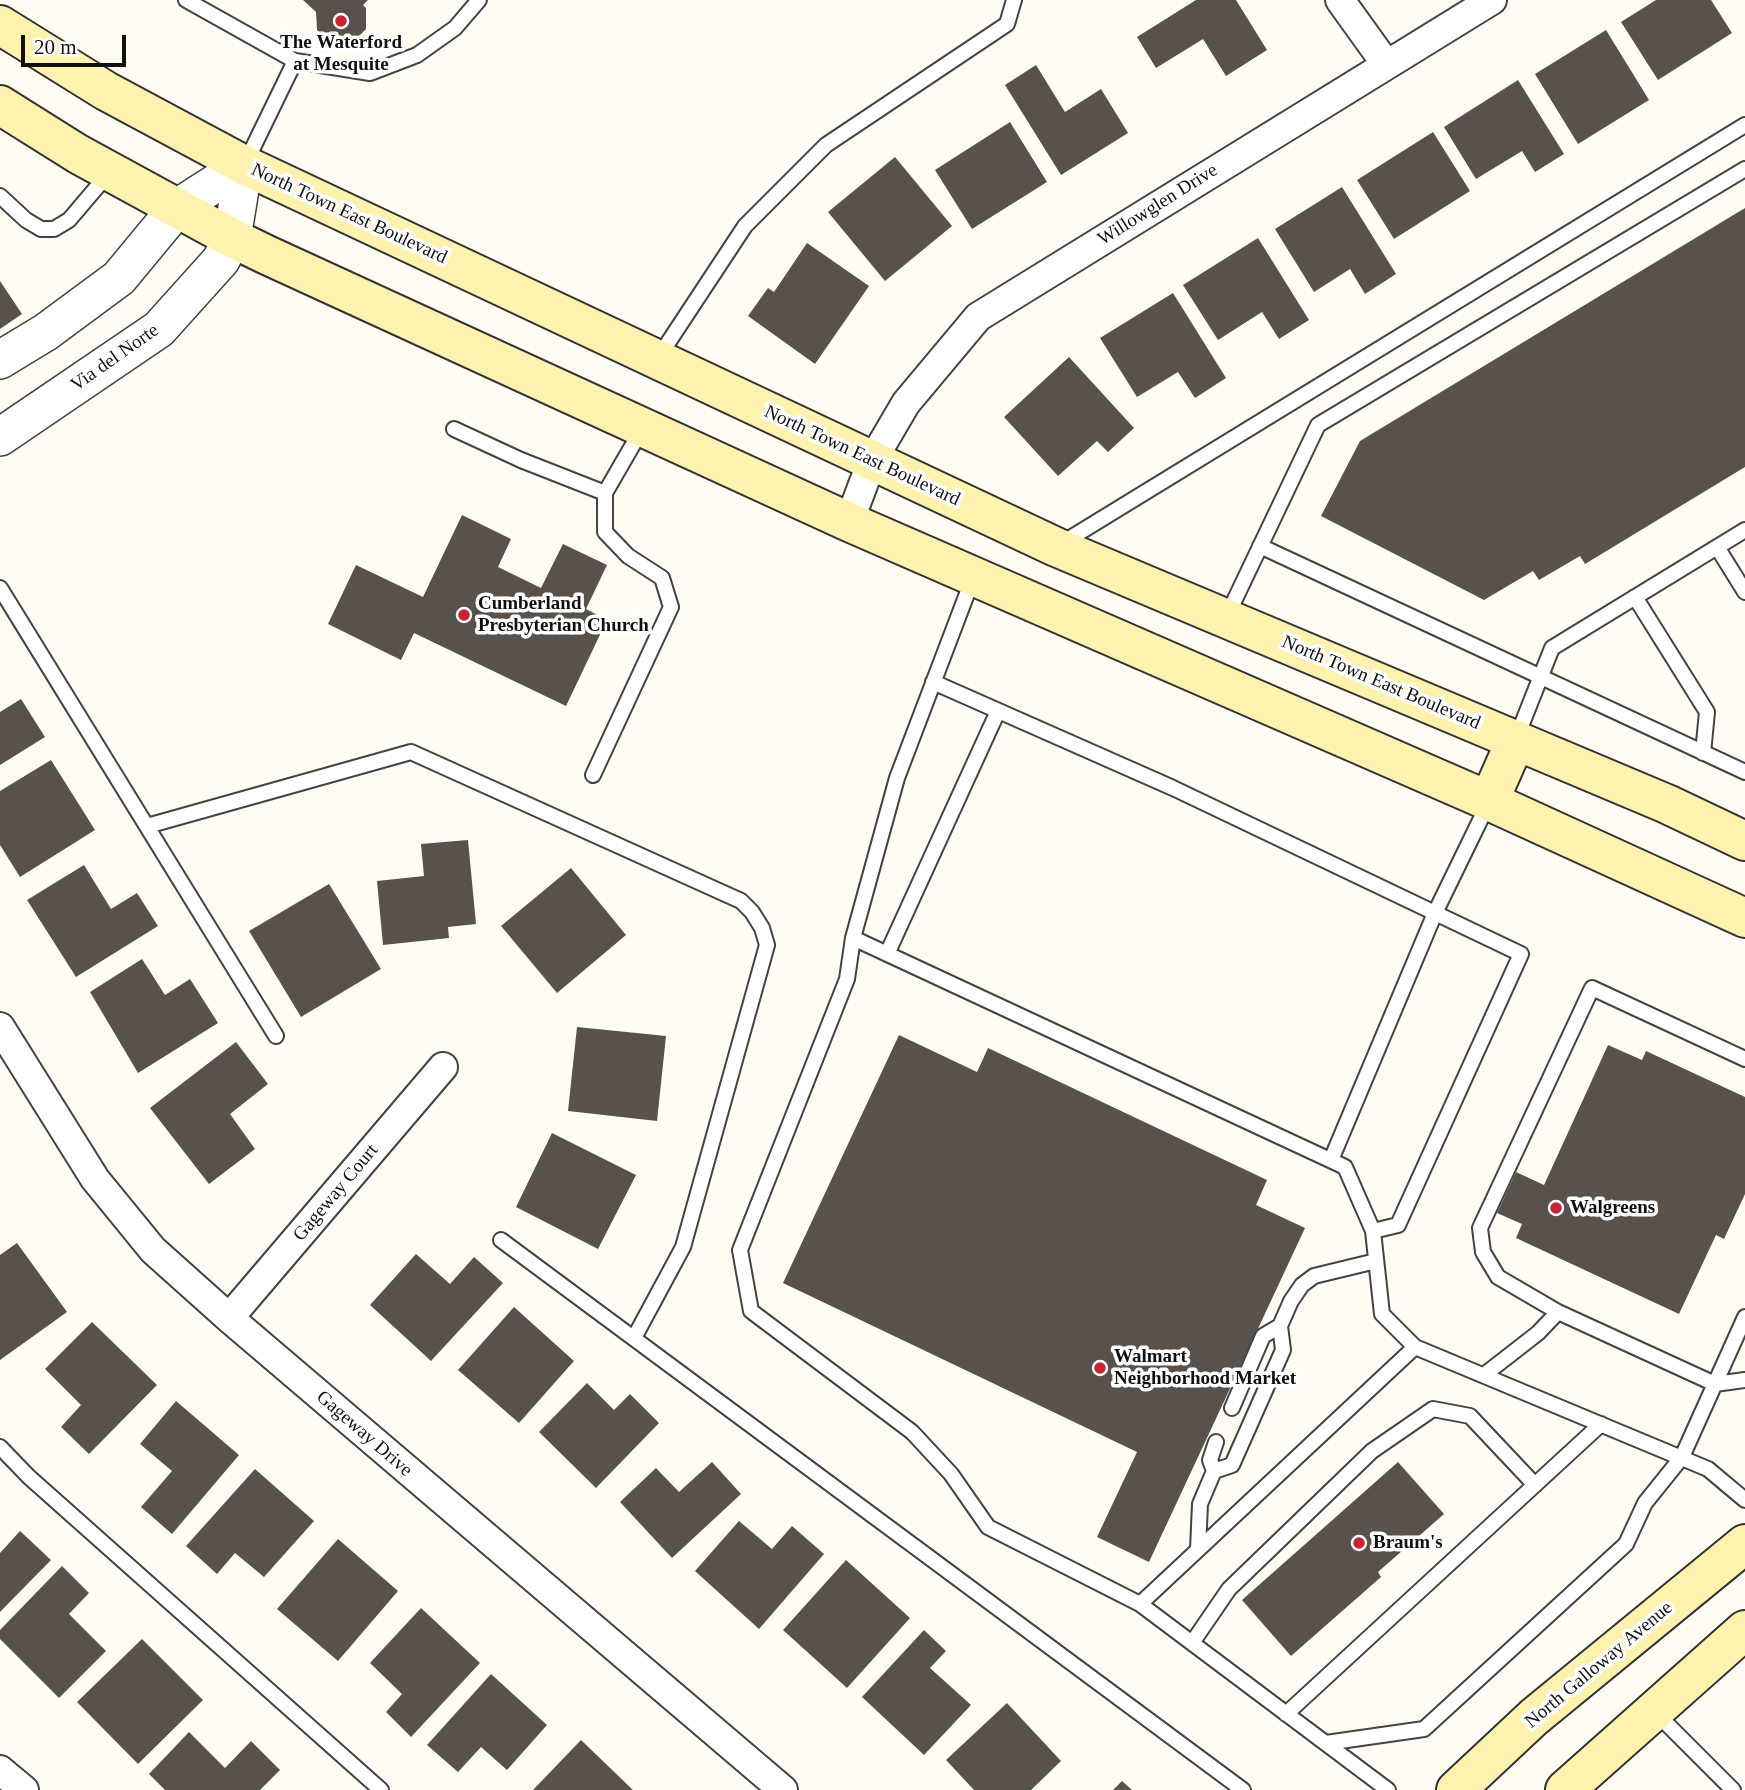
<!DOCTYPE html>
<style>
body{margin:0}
#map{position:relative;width:1745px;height:1790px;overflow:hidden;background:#fffcf3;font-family:Georgia,serif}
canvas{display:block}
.scale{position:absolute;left:21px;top:35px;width:105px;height:32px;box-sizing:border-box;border:4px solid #101010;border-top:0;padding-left:9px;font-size:21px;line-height:24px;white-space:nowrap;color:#101010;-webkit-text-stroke:5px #fff;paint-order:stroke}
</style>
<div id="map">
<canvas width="1745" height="1790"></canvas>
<div class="scale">20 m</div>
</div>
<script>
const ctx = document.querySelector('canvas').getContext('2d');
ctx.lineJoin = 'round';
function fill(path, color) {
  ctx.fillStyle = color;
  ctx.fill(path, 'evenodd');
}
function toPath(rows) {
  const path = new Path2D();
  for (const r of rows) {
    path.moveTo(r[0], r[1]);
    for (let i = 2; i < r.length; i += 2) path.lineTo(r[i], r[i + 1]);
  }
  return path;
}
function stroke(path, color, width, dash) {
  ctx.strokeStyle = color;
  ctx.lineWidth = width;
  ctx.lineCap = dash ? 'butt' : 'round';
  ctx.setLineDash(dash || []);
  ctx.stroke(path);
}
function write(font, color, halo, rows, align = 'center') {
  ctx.font = font + ' Georgia,serif';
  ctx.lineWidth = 7;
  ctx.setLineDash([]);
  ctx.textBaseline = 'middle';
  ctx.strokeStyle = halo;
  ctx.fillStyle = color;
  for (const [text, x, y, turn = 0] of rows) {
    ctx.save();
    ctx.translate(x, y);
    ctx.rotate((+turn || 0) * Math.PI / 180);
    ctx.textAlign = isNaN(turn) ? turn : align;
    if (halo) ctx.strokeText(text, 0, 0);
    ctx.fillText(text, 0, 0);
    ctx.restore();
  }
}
fill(toPath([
 [303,0,368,0,363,5,366,8,366,29,352,43,332,44,317,30,316,12],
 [1196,0,1236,0,1267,50,1226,76,1203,39,1156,68,1137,37],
 [1656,0,1711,0,1732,33,1658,80,1621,22],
 [1606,30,1649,100,1578,144,1535,74],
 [1036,65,1065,112,1101,89,1128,133,1061,175,1005,85],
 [1518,80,1564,154,1535,172,1522,151,1476,179,1444,127],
 [1010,122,1047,182,972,229,935,170],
 [1433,132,1470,191,1394,239,1357,180],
 [895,157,952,226,885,281,828,212],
 [1342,187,1396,274,1365,294,1350,269,1314,292,1275,229],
 [1745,208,1745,467,1585,564,1580,556,1539,580,1533,571,1484,600,1321,516,1360,441],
 [1258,238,1309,320,1279,339,1262,312,1218,340,1183,285],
 [807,243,869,286,815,364,748,316,768,288,774,292],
 [0,281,22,314,0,329],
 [1173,293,1226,378,1195,398,1178,372,1137,397,1100,338],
 [1069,357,1134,428,1108,452,1097,441,1058,476,1004,417],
 [462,515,511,539,498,567,541,588,563,544,607,565,586,609,607,620,566,706,414,633,401,660,328,624,356,565,423,597],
 [21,699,45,737,0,765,0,712],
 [51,760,95,830,20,877,0,845,0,791],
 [468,840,476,924,448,927,449,938,383,945,377,881,424,876,421,844],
 [84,865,111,909,137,893,158,926,76,977,27,900],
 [571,868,626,935,557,993,501,926],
 [329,884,381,969,301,1017,249,931],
 [142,959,165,995,190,979,218,1023,138,1073,90,992],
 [577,1027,666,1036,657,1121,568,1111],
 [899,1035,977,1072,988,1048,1267,1180,1256,1205,1305,1228,1149,1562,1097,1537,1137,1452,783,1283],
 [236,1042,268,1084,230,1114,255,1149,209,1184,150,1108],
 [1608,1045,1642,1060,1646,1051,1745,1097,1745,1194,1724,1239,1716,1235,1679,1314,1516,1238,1522,1224,1497,1213,1516,1172,1544,1185],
 [552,1133,636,1175,598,1249,516,1207],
 [17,1243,67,1312,0,1360,0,1255],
 [416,1254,450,1284,474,1257,503,1283,431,1361,370,1305],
 [514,1307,574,1361,519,1423,458,1370],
 [92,1322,157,1385,89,1454,61,1427,81,1405,45,1369],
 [587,1383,614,1410,630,1394,659,1423,596,1488,539,1432],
 [176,1401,239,1455,172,1534,141,1507,172,1471,140,1444],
 [712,1462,741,1494,672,1558,620,1502,656,1468,679,1492],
 [1398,1462,1444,1514,1378,1572,1381,1577,1291,1656,1242,1600],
 [255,1469,314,1521,264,1577,235,1553,217,1574,186,1546],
 [739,1521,772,1549,792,1526,824,1554,759,1629,695,1571],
 [20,1531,51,1560,0,1612,0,1553],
 [338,1539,398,1591,338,1661,277,1609],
 [846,1560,910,1618,847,1688,783,1630],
 [62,1566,89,1593,69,1614,106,1651,59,1698,0,1639,0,1630],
 [421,1608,480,1663,411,1737,386,1712,402,1694,370,1663],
 [924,1630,946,1651,930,1668,971,1705,924,1755,862,1697],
 [142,1639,203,1700,138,1764,77,1702],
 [491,1674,547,1725,507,1770,481,1747,458,1772,427,1745],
 [1007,1703,1061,1761,1031,1790,974,1790,946,1760],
 [189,1732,225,1768,251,1741,280,1770,260,1790,165,1790,149,1774],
 [581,1740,633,1790,533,1790],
 [1122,1781,1132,1790,1113,1790]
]), '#59514c');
const service = toPath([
 [186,0,295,61],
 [245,164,295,61,370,73,417,55,455,28,479,0],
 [0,196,26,220,41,229,54,229,69,220,109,173],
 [658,358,745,226,826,145,1007,24,1014,0],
 [454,429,521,460,605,493],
 [1059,545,1745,125],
 [1260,546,1745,772],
 [1717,547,1745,592],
 [973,578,897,778,853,938,847,979,740,1250,751,1311,912,1432,951,1474,988,1527,1140,1604],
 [0,588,276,1036],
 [1635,597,1707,712,1703,753],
 [1227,616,1318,425,1745,169],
 [933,682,1173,788,1521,954,1398,1225,1373,1231],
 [1516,739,1552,648,1745,530],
 [593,775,671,607,662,578,628,556,605,532,605,493,642,429],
 [147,826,411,752,741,901,752,912,762,928,767,945,683,1247,634,1338],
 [853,938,1345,1167,1373,1231,1382,1314,1415,1347],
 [887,954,998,711],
 [1745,1059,1592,988,1480,1228,1483,1252,1498,1277,1558,1312,1715,1384,1745,1380],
 [1331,1160,1435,913,1489,802],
 [501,1240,1243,1790],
 [1484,1375,1538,1333,1558,1312],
 [1232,1408,1263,1336,1280,1326,1291,1301,1302,1285,1314,1276,1376,1261],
 [0,1447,29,1477,381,1790],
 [1214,1471,1232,1465,1283,1350,1280,1326],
 [1198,1549,1200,1504,1214,1471,1210,1460,1216,1442],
 [1192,1643,1229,1589,1372,1451,1433,1409,1470,1416,1535,1485],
 [1655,1712,1733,1790],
 [1286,1714,1601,1424],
 [1326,1743,1424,1729,1626,1544,1645,1503,1682,1457,1745,1317],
 [1388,1790,1140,1604,1415,1347,1708,1469,1745,1500]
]);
const minor = toPath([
 [1340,0,1386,64],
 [849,522,872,461,906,403,978,317,1492,0],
 [0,1027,95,1179,153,1250,229,1318,783,1790],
 [229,1318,443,1067],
 [0,1770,24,1790]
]);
const tertiary = toPath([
 [0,360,46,332,119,278,177,208,244,165],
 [0,437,159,329,221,260,232,238,244,165]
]);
const secondary = toPath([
 [0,25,106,91,244,165,1056,547,1667,804,1745,841],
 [0,105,78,154,232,238,267,255,849,522,1489,801,1745,918],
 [1489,801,1516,740],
 [1456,1790,1534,1717,1745,1544],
 [1565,1790,1745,1630]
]);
stroke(service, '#434343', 18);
stroke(minor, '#434343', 32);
stroke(tertiary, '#434343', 40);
stroke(secondary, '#323232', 42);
stroke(service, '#fff', 14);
stroke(minor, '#fff', 28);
stroke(tertiary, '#fff', 37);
stroke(secondary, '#fff2ae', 38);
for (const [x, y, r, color] of [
 [341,21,7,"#c52434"],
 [464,615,7,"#c52434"],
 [1556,1208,7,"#c52434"],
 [1100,1368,7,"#c52434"],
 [1359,1543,7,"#c52434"]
]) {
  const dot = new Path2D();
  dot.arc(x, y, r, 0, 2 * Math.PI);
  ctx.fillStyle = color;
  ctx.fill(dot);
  stroke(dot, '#fff', 2.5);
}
write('bold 19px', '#101010', '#fff', [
 ["The Waterford",341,43,"center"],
 ["at Mesquite",341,65,"center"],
 ["Cumberland",478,604],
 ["Presbyterian Church",478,626],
 ["Walgreens",1570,1208],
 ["Walmart",1114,1357],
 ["Neighborhood Market",1114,1379],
 ["Braum's",1373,1543]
], 'left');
write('19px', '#101010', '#fff', [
 ["Willowglen Drive",1158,205,-32],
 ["North Town East Boulevard",349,214,25],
 ["Via del Norte",115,358,-35],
 ["North Town East Boulevard",862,456,25],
 ["North Town East Boulevard",1381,683,23],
 ["Gageway Court",336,1193,-50],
 ["Gageway Drive",364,1434,41],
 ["North Galloway Avenue",1599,1665,-40]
]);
</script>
